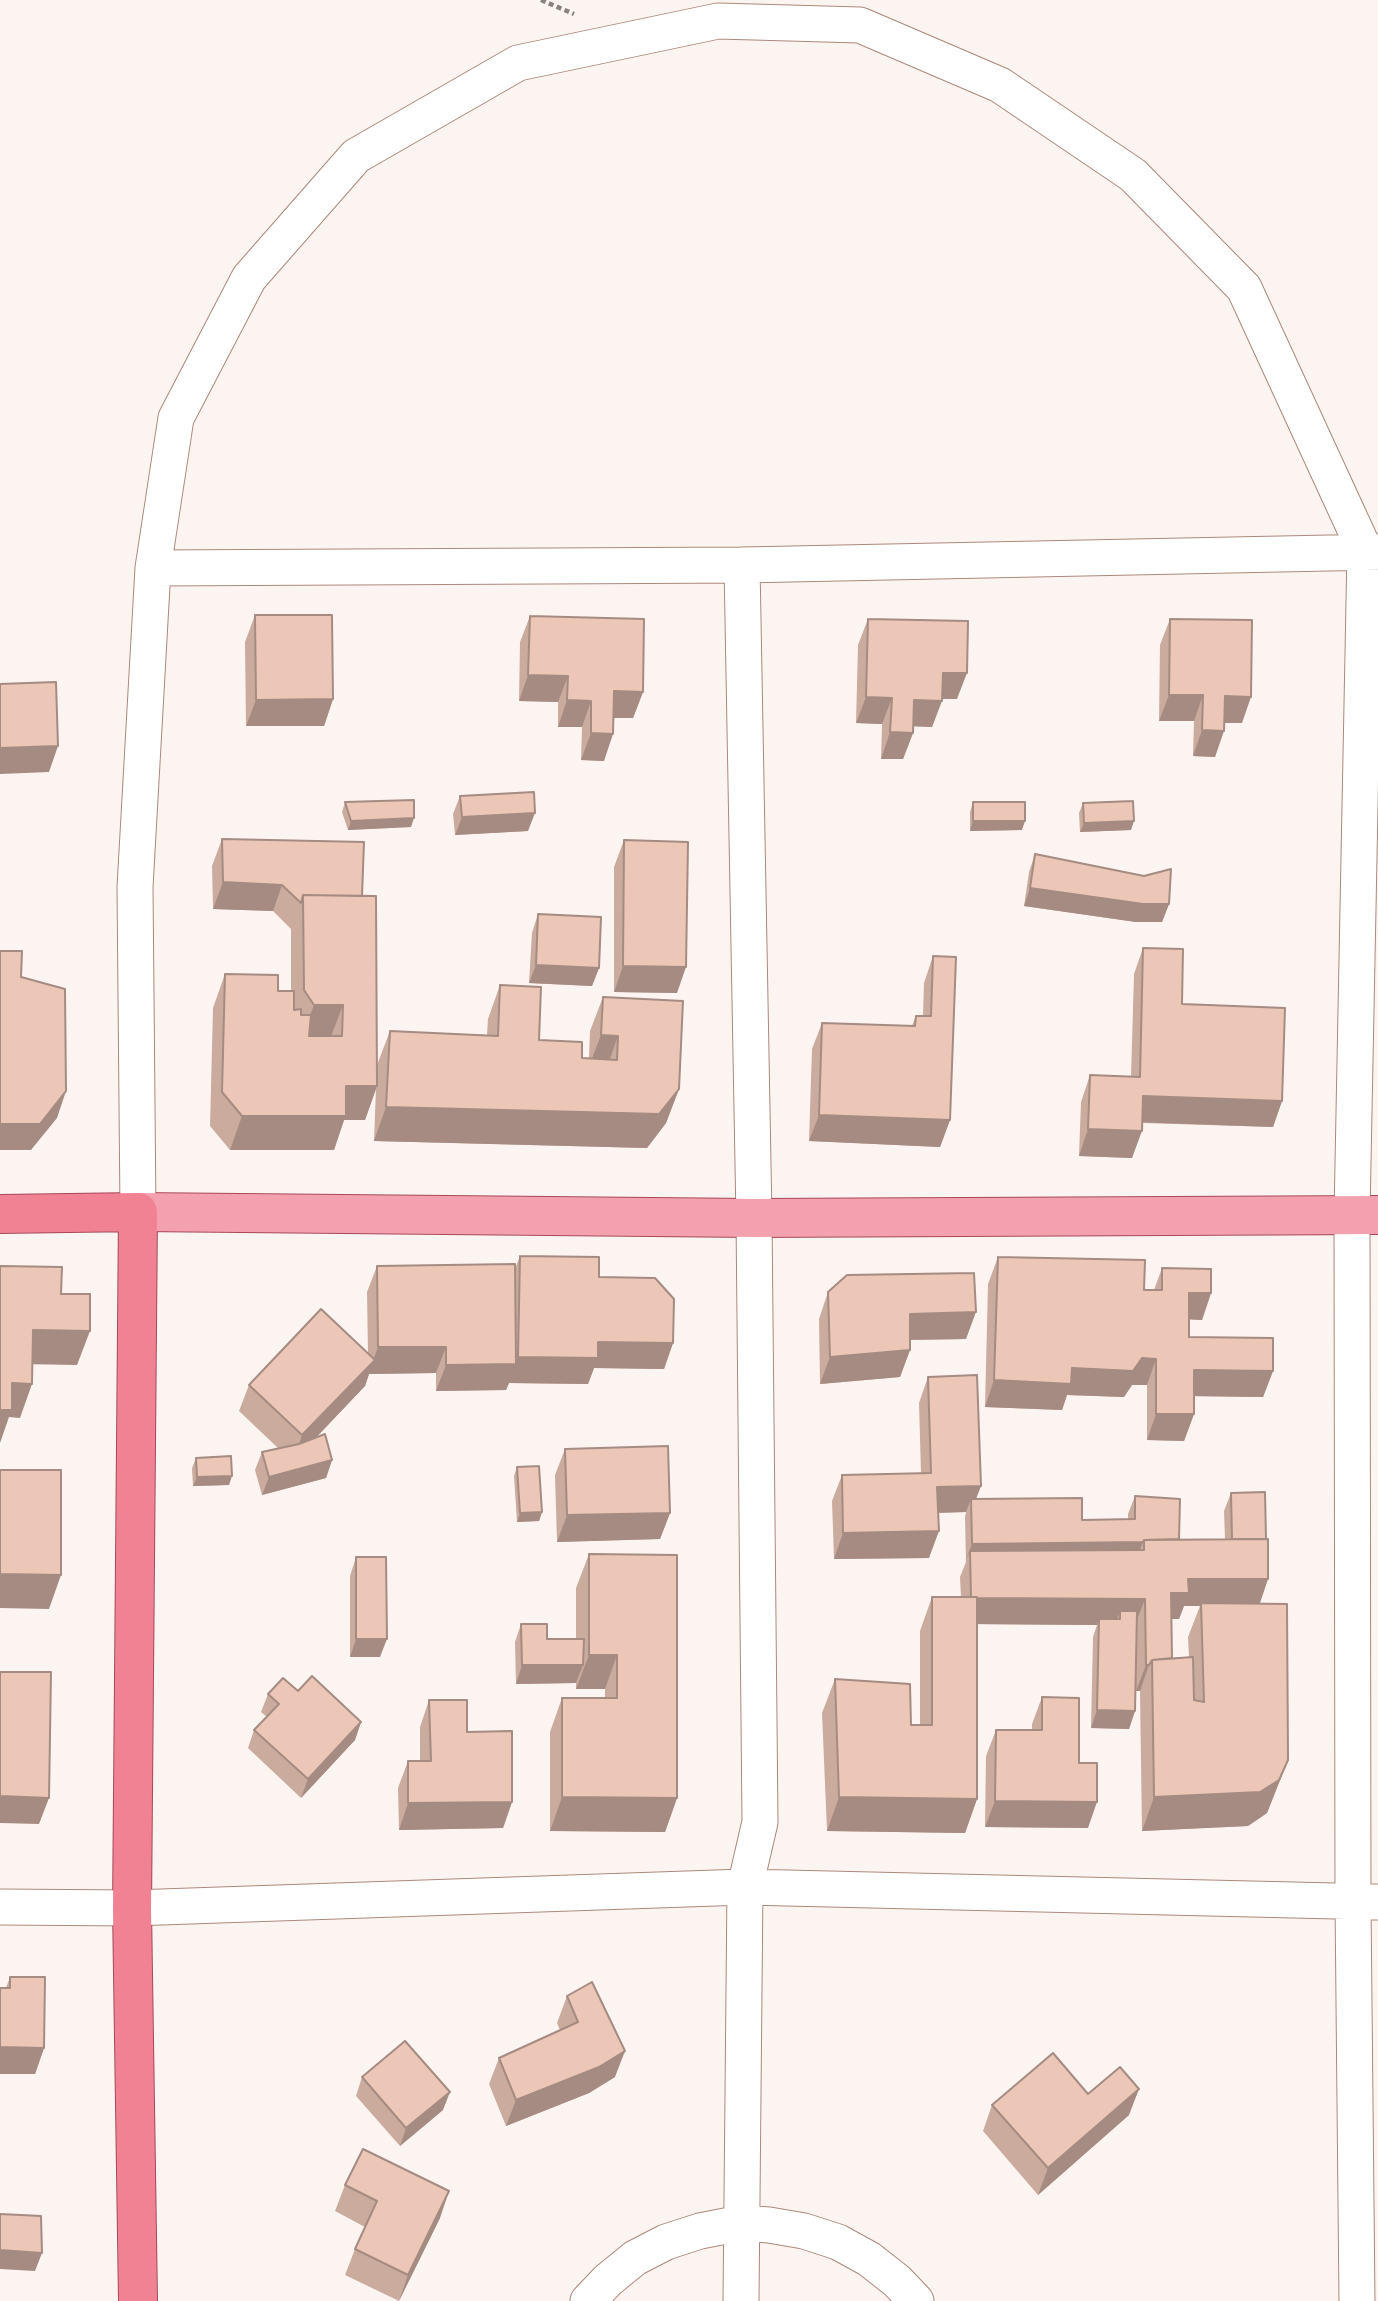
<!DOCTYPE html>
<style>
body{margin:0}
canvas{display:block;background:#fcf4f1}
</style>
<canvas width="1378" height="2301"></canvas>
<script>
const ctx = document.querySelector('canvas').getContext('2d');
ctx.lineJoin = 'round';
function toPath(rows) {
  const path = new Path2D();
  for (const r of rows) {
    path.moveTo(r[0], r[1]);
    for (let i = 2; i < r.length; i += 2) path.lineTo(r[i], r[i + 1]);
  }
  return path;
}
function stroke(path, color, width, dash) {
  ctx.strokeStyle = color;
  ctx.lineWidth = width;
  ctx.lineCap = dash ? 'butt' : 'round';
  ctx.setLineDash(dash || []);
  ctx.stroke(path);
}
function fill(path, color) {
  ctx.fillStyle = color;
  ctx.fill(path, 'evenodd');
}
const minor = toPath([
 [153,568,742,565,1378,552],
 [138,1212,135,887,153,568,176,418,249,278,356,156,518,63,718,21,860,25,1000,85,1133,175,1244,288,1365,551,1352,1215,1353,1902,1357,2301],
 [0,1907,132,1908,745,1887,1378,1902],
 [588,2301,608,2280,635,2258,666,2242,700,2231,741,2223,769,2225,804,2231,838,2242,869,2259,897,2281,916,2301],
 [741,2301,745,1887,760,1822,754,1218,742,565]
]);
const primary = toPath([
 [138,1212,754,1218,1378,1215]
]);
const trunk = toPath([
 [0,1214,138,1212,132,1908,138,2301]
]);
stroke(minor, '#ac897b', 37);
stroke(primary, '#a84957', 40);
stroke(trunk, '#a84957', 40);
stroke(toPath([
 [541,0,574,14]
]), '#8c807c', 4.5, [5, 3.5]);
stroke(minor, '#fff', 35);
stroke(primary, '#f4a1af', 38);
stroke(trunk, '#f08294', 38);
fill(toPath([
 [255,615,333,699,324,726,246,726,245,642],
 [530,616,643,692,633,718,613,718,604,761,581,760,582,727,558,727,558,702,519,701,520,642],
 [868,619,957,699,942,699,932,727,913,726,913,733,903,759,881,759,882,724,856,723,858,645],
 [1170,619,1242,723,1224,723,1215,757,1193,756,1194,721,1159,721,1160,645],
 [460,796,528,831,455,835,453,814],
 [345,802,411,827,348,830,342,812],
 [973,802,1022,830,970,831,970,812],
 [1083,803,1131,830,1080,832,1079,813],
 [222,839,362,896,377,1065,390,1031,487,1035,488,1019,500,985,539,1040,582,1058,589,1058,590,1031,603,997,679,1089,666,1123,647,1148,374,1141,376,1089,365,1120,344,1120,334,1150,230,1150,210,1126,213,1008,225,974,278,991,291,991,291,929,273,911,213,909,212,866],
 [624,840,677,993,614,992,614,867],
 [1035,854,1169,904,1162,922,1136,922,1024,906,1029,872],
 [538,914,599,968,592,986,529,983,532,933],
 [1143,948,1182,1004,1282,1101,1273,1127,1142,1123,1132,1158,1079,1156,1081,1102,1090,1075,1131,1077,1134,974],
 [933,956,950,1120,940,1147,809,1141,812,1049,822,1023,912,1026,916,1016,923,1016,924,983],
 [520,1256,599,1277,673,1343,664,1369,594,1368,588,1384,509,1383,506,1390,436,1391,436,1373,369,1374,365,1386,316,1437,332,1460,326,1478,262,1495,255,1470,262,1452,278,1448,239,1411,249,1385,368,1354,367,1292,377,1266,515,1269],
 [998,1257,1144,1290,1154,1290,1162,1268,1211,1293,1202,1320,1189,1319,1189,1337,1273,1371,1263,1397,1194,1396,1194,1414,1184,1441,1147,1440,1147,1385,1132,1385,1124,1397,1067,1395,1062,1410,985,1407,988,1284],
 [828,1292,966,1339,910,1340,910,1350,900,1377,820,1384,819,1319],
 [928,1377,981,1486,976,1499,1082,1520,1128,1519,1128,1514,1135,1496,1179,1539,1225,1539,1224,1511,1231,1493,1268,1579,1259,1603,1288,1760,1267,1813,1248,1826,1142,1831,1140,1691,1136,1691,1135,1711,1129,1729,1091,1728,1093,1637,1097,1625,977,1624,977,1799,965,1833,827,1831,822,1713,835,1679,911,1725,920,1725,920,1631,932,1597,961,1597,960,1577,966,1562,965,1517,966,1512,938,1513,929,1558,834,1559,832,1501,842,1475,921,1473,919,1403],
 [1184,1606,1200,1606,1188,1637,1189,1657,1172,1658,1171,1619,1179,1619],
 [565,1449,670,1513,660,1539,557,1542,555,1475],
 [196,1458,229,1485,193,1486,192,1468],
 [517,1467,542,1512,539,1521,517,1522,514,1476],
 [589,1554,677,1798,665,1832,550,1831,550,1732,562,1698,605,1698,605,1689,576,1689,576,1683,516,1684,515,1642,521,1624,547,1639,576,1639,576,1588],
 [356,1557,380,1657,350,1657,350,1576],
 [298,1691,361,1722,355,1740,301,1798,248,1748,254,1730,267,1717,261,1712,268,1694],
 [1042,1697,1079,1763,1088,1828,985,1827,986,1756,996,1730,1032,1730,1032,1724],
 [429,1700,467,1732,512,1802,503,1828,399,1830,398,1788,408,1761,420,1761,420,1727],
 [10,1977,44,2048,35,2074,6,1988],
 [567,1996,615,2077,589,2093,506,2126,489,2084,499,2058,560,2030,557,2023],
 [362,2077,443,2110,400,2146,356,2096],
 [992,2105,1129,2115,1038,2195,983,2131],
 [345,2185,440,2218,399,2301,345,2275,355,2249,365,2227,335,2211]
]), '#cbab9e');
fill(toPath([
 [943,673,967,673,957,699,933,699],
 [528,675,568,676,558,702,519,701],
 [614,691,643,692,633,718,604,718],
 [1169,695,1203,695,1194,721,1159,721],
 [1225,696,1251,697,1242,723,1215,723],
 [866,697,892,698,882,724,856,723],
 [333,699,324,726,246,726,256,700],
 [567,700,591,701,582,727,558,727],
 [914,700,942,701,932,727,904,726],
 [1202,730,1224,731,1215,757,1193,756],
 [890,732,913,733,903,759,881,759],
 [591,733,613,734,604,761,581,760],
 [58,746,49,772,0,774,0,748],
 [535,813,528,831,455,835,462,817],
 [414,818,411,827,348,830,351,821],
 [973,821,1025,821,1022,830,970,831],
 [1134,821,1131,830,1080,832,1084,823],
 [223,882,282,885,273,911,213,909],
 [1030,888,1169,904,1162,922,1136,922,1024,906],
 [536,965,599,968,592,986,529,983],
 [623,966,686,967,677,993,614,992],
 [314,1005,343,1005,330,1039,301,1039],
 [601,1035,618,1036,606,1070,588,1069],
 [346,1086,377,1086,365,1120,344,1120,334,1150,230,1150,242,1116],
 [679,1089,666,1123,647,1148,374,1141,386,1107],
 [66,1091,57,1118,31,1150,0,1150,0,1124],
 [1143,1096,1282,1101,1273,1127,1133,1122],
 [819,1115,950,1120,940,1147,809,1141],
 [1088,1129,1142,1131,1132,1158,1079,1156],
 [1189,1293,1211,1293,1202,1320,1180,1319],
 [976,1312,966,1339,900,1340,910,1314],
 [33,1330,90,1331,77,1365,21,1364],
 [598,1342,673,1343,664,1369,594,1368,588,1384,509,1383,506,1390,436,1391,446,1365,515,1364,518,1357],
 [378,1347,446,1347,436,1373,369,1374,365,1386,293,1462,302,1435,373,1361],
 [910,1350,900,1377,820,1384,830,1357],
 [1142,1358,1156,1359,1147,1385,1132,1385,1124,1397,1067,1395,1062,1410,985,1407,994,1380],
 [1194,1370,1273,1371,1263,1397,1184,1396],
 [12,1383,32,1384,20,1418,9,1417,0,1443,0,1410],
 [1156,1414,1194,1414,1184,1441,1147,1440],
 [332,1460,326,1478,262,1495,269,1477],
 [232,1476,229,1485,193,1486,197,1477],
 [981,1486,971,1511,971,1499,966,1512,928,1513,937,1487],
 [542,1512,539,1521,517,1522,520,1513],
 [670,1513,660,1539,557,1542,567,1515],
 [939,1531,929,1558,834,1559,843,1533],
 [1143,1542,1136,1560,970,1551,965,1562,972,1544],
 [0,1574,61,1575,49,1609,0,1608],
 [1188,1579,1268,1579,1259,1606,1201,1603,1200,1606,1184,1606,1179,1619,1162,1619,1171,1593],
 [971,1598,1145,1599,1135,1625,1120,1619,1120,1611,1115,1625,1099,1619,1097,1625,961,1624],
 [356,1639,387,1639,380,1657,350,1657],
 [589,1655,617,1655,605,1689,576,1689],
 [522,1665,583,1665,576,1683,516,1684],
 [1146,1665,1149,1665,1140,1691,1136,1691],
 [1097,1710,1135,1711,1129,1729,1091,1728],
 [361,1722,355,1740,301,1798,308,1779],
 [1288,1760,1267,1813,1248,1826,1142,1831,1154,1797],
 [0,1796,49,1798,39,1824,0,1823],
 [562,1797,677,1798,665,1832,550,1831],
 [839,1797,977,1799,965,1833,827,1831],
 [995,1801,1097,1802,1088,1828,985,1827],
 [512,1802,503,1828,399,1830,408,1803],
 [0,2047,44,2048,35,2074,0,2074],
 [625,2051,615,2077,589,2093,506,2126,516,2100],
 [1139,2089,1129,2115,1038,2195,1048,2168],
 [450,2092,443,2110,400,2146,406,2128],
 [449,2191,440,2218,399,2301,408,2275],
 [0,2250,42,2253,35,2271,0,2269]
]), '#a58b81');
const building = toPath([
 [255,615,332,615,333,699,256,700,255,615],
 [530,616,644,619,643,692,614,691,613,734,591,733,591,701,567,700,568,676,528,675,530,616],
 [868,619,968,621,967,673,943,673,942,701,914,700,913,733,890,732,892,698,866,697,868,619],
 [1170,619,1252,620,1251,697,1225,696,1224,731,1202,730,1203,695,1169,695,1170,619],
 [56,682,58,746,0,748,0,684,56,682],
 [534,792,535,813,462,817,460,796,534,792],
 [414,800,414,818,351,821,345,802,414,800],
 [1133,801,1134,821,1084,823,1083,803,1133,801],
 [973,802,1025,802,1025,821,973,821,973,802],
 [222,839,364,842,362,896,303,895,301,903,282,885,223,882,222,839],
 [624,840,688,842,686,967,623,966,624,840],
 [1035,854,1144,876,1171,869,1169,904,1143,904,1030,888,1035,854],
 [303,895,376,896,377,1086,346,1086,346,1116,242,1116,222,1092,225,974,278,975,278,991,294,991,294,1010,301,1009,301,1015,311,1015,309,1036,342,1036,343,1005,314,1005,304,990,303,895],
 [538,914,601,917,599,968,536,965,538,914],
 [1143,948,1183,949,1182,1004,1285,1008,1282,1101,1143,1096,1142,1131,1088,1129,1090,1075,1140,1077,1143,948],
 [0,951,22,951,21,977,65,989,66,1091,40,1124,0,1124,0,951],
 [933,956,956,957,950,1120,819,1115,822,1023,915,1026,916,1016,931,1016,933,956],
 [500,985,541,987,539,1040,582,1042,582,1058,617,1060,618,1036,601,1035,603,997,683,1001,679,1089,659,1114,386,1107,390,1031,498,1036,500,985],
 [520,1256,599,1257,599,1277,655,1278,674,1299,673,1343,598,1342,598,1358,518,1357,520,1256],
 [998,1257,1145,1260,1144,1290,1162,1290,1162,1268,1211,1269,1211,1293,1189,1293,1189,1337,1273,1338,1273,1371,1194,1370,1194,1414,1156,1414,1156,1359,1142,1358,1133,1371,1072,1368,1071,1384,994,1380,998,1257],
 [515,1264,516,1364,446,1365,446,1347,378,1347,377,1266,515,1264],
 [0,1266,62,1267,61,1294,90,1294,90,1331,33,1330,32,1384,12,1383,12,1410,0,1410,0,1266],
 [974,1273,976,1312,910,1314,910,1350,830,1357,828,1292,847,1275,974,1273],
 [321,1309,375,1360,302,1435,249,1385,321,1309],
 [977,1375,981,1486,937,1487,939,1531,843,1533,842,1475,931,1473,928,1377,977,1375],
 [325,1434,332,1460,269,1477,262,1452,299,1444,325,1434],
 [668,1446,670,1513,567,1515,565,1449,668,1446],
 [231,1456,232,1476,197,1477,196,1458,231,1456],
 [539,1466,542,1512,520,1513,517,1467,539,1466],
 [0,1470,61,1470,61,1575,0,1574,0,1470],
 [1265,1492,1266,1539,1232,1539,1231,1493,1265,1492],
 [1135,1496,1180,1499,1179,1539,1144,1540,1143,1542,972,1544,971,1499,1082,1498,1082,1520,1135,1519,1135,1496],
 [1268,1539,1268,1579,1188,1579,1189,1593,1171,1593,1172,1658,1152,1660,1149,1665,1146,1665,1145,1599,977,1598,977,1597,971,1597,970,1551,1144,1550,1144,1540,1268,1539],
 [589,1554,677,1555,677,1798,562,1797,562,1698,617,1698,617,1655,589,1655,589,1554],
 [356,1557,386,1557,387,1639,356,1639,356,1557],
 [932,1597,977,1597,977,1799,839,1797,835,1679,910,1684,911,1725,932,1725,932,1597],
 [1201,1603,1287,1604,1288,1760,1279,1780,1260,1792,1154,1797,1152,1660,1193,1657,1194,1700,1204,1702,1201,1603],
 [1120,1611,1137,1611,1135,1711,1097,1710,1099,1619,1120,1619,1120,1611],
 [521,1624,547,1624,547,1639,584,1639,583,1665,522,1665,521,1624],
 [0,1672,51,1672,49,1798,0,1796,0,1672],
 [312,1676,361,1722,308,1779,254,1730,279,1704,268,1694,283,1678,298,1691,312,1676],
 [1042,1697,1079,1698,1079,1763,1097,1763,1097,1802,995,1801,996,1730,1042,1730,1042,1697],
 [429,1700,467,1700,467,1732,512,1731,512,1802,408,1803,408,1761,431,1761,429,1700],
 [10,1977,45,1977,44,2048,0,2047,0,1988,10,1988,10,1977],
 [592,1982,625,2051,599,2067,516,2100,499,2058,578,2022,567,1996,592,1982],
 [405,2041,450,2092,406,2128,362,2077,405,2041],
 [1053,2053,1088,2094,1120,2067,1139,2089,1048,2168,992,2105,1053,2053],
 [363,2149,449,2191,408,2275,355,2249,377,2201,345,2185,363,2149],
 [0,2214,41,2216,42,2253,0,2250,0,2214]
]);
fill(building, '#ecc7b8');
stroke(building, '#a58b81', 2);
</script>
